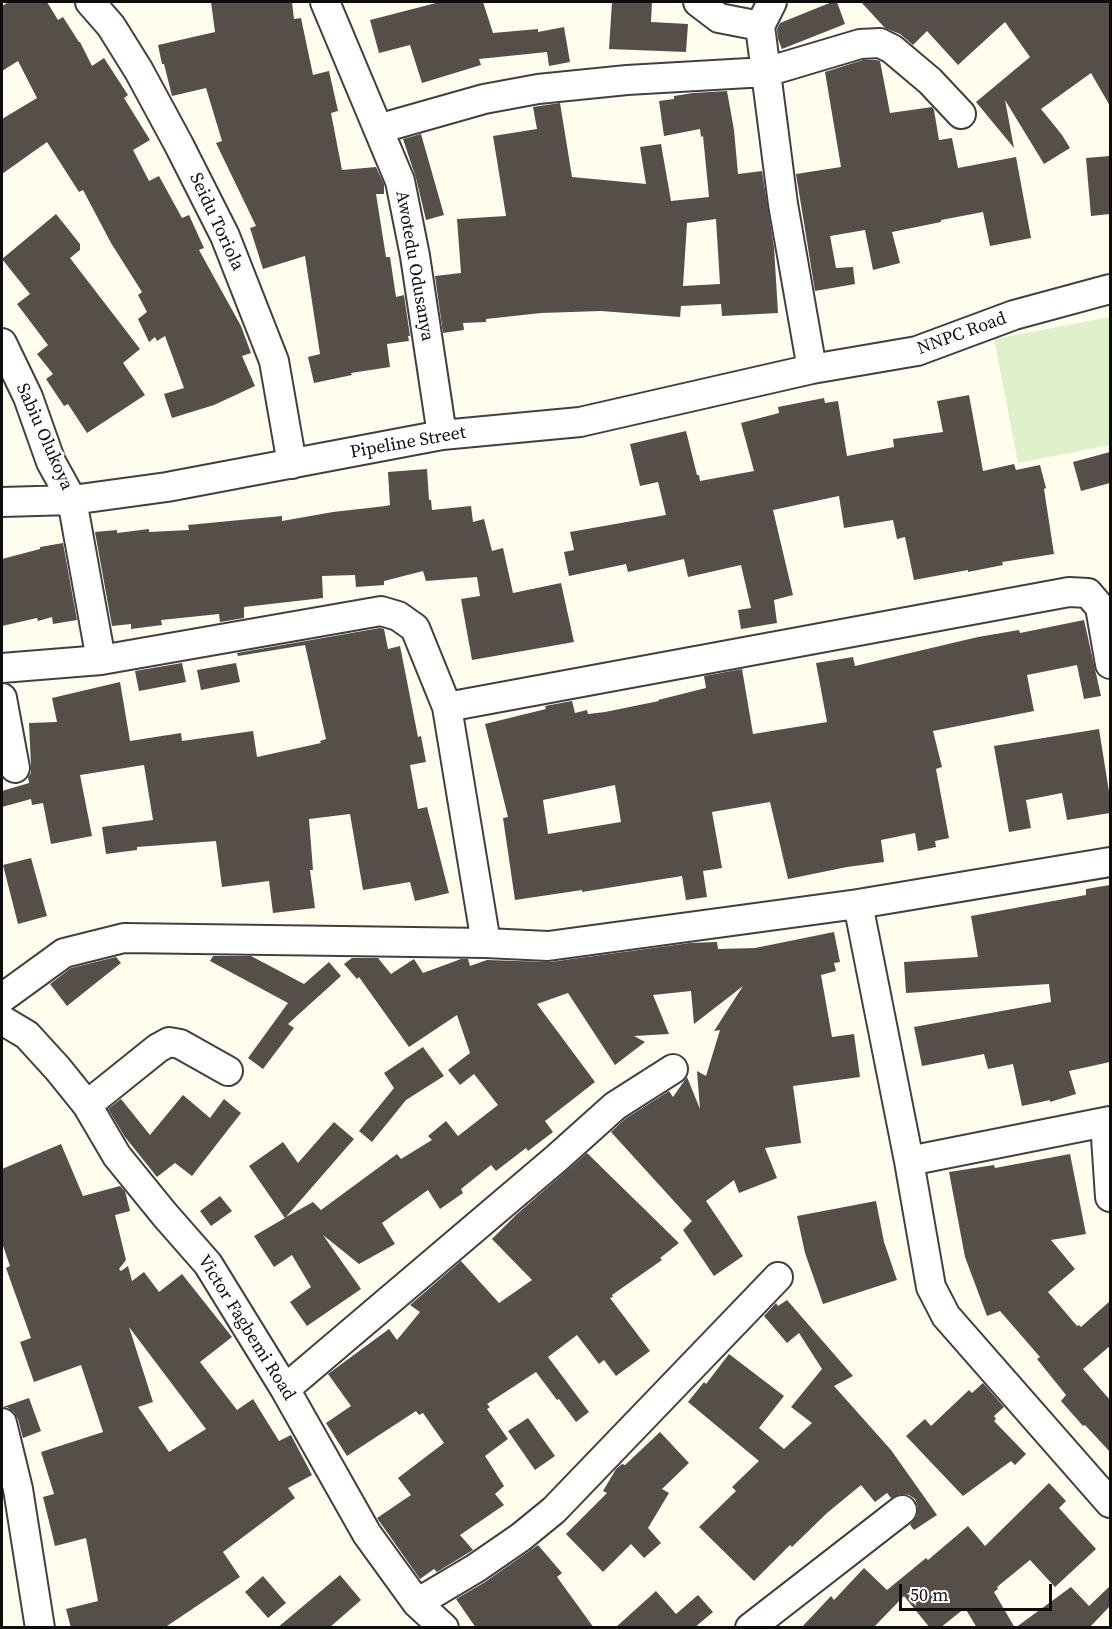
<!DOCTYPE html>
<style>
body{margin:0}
#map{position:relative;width:1112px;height:1629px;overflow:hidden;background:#fffded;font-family:"Source Serif 4",serif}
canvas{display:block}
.frame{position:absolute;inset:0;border:3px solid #0d0d0d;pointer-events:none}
.scale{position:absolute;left:899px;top:1584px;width:153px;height:27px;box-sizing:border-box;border:3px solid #0d0d0d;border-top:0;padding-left:8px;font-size:18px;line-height:21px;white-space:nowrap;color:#0d0d0d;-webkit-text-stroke:4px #fff;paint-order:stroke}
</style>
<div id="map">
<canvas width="1112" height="1629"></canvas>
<div class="frame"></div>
<div class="scale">50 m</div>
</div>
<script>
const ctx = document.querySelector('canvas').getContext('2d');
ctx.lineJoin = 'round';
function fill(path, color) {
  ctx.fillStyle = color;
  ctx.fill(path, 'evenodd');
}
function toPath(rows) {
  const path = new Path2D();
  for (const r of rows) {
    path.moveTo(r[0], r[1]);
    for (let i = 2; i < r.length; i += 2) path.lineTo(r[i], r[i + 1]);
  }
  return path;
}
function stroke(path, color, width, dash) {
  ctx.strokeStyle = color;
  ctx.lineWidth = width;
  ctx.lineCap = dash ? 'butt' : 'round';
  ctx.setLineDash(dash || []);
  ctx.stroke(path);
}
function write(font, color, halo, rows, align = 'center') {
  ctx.font = font + ' "Source Serif 4",serif';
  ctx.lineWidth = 6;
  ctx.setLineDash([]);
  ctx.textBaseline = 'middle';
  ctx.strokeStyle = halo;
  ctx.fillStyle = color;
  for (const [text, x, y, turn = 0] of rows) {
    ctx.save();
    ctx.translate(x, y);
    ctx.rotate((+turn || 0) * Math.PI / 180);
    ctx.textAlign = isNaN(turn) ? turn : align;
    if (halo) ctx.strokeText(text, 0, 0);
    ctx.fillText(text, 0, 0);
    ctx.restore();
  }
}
fill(toPath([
 [1110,317,1110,445,1018,463,994,339]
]), '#def1c8');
fill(toPath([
 [9,2,47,2,58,20,63,17,79,42,80,42,92,66,104,58,128,95,124,98,150,140,133,150,149,181,159,176,182,218,189,215,204,248,199,250,241,326,251,353,242,356,255,386,214,405,172,418,164,394,184,388,165,336,157,341,155,337,149,342,138,319,147,312,138,295,142,292,111,243,83,190,79,192,47,142,2,174,2,119,37,98,18,61,2,71,2,6],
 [211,2,292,2,294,19,301,18,313,75,329,71,338,111,331,113,342,170,376,167,384,184,384,194,376,194,386,257,390,257,396,297,404,295,410,336,408,336,409,341,387,344,390,367,351,373,352,375,314,383,308,357,320,354,305,256,263,269,250,228,256,226,216,143,222,141,206,88,172,96,164,64,162,64,158,45,215,32],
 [440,2,483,2,493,33,538,29,538,32,564,27,570,62,549,66,547,52,479,59,481,65,422,83,410,45,379,53,370,20],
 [612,2,652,2,651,22,688,24,686,52,609,49],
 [832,2,837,2,845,24,782,49,778,39,777,29,780,23],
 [861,2,1110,2,1110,106,1091,73,1041,109,1062,135,1070,148,1044,164,1005,100,1014,148,976,102,1030,57,1005,22,958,65,927,31,913,45,900,34,885,28],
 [863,60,876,60,880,61,890,113,932,107,934,110,939,140,952,138,958,168,1016,157,1031,238,990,246,983,212,941,220,941,222,892,232,900,263,873,270,865,230,830,236,836,268,853,267,855,284,815,291,796,174,841,167,825,72],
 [727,91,734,130,738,174,762,171,774,247,778,313,722,316,721,304,681,306,680,317,601,311,541,313,486,319,486,322,463,323,464,330,443,333,435,276,461,273,457,219,506,216,493,136,537,129,533,107,560,103,572,177,646,184,640,147,661,144,671,201,709,197,703,136,701,137,700,129,664,136,659,101,674,99,674,96,693,93],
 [716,219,720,284,683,286,687,223],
 [421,134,444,215,426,220,416,178,403,139],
 [1110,156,1110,214,1091,216,1086,158],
 [56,214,80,244,80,250,70,258,140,349,123,363,145,395,87,433,68,404,64,406,46,379,53,374,37,354,48,345,17,304,30,294,2,259],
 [969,395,983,471,1014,464,1016,470,1040,465,1046,488,1044,489,1054,554,1002,562,1003,565,968,572,968,570,914,580,905,537,897,539,893,520,844,528,839,496,773,510,793,595,774,600,777,623,741,629,738,610,751,608,741,565,688,577,684,559,628,572,626,564,569,576,564,552,574,550,570,532,666,515,658,482,640,486,630,444,686,431,697,475,699,475,700,481,754,471,741,423,779,413,778,407,824,398,825,403,838,401,847,456,894,447,893,439,943,432,937,401],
 [1110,452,1110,483,1081,491,1073,462],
 [427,469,429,500,431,500,432,510,471,506,473,522,484,519,492,551,503,548,513,593,561,583,574,642,472,660,461,599,480,596,477,577,426,581,423,571,384,581,384,585,356,587,355,575,322,576,323,598,244,607,244,618,220,622,219,614,161,620,162,625,131,629,131,624,112,626,95,532,117,530,117,533,149,529,149,532,189,530,188,525,282,516,282,521,333,512,386,506,390,505,388,472],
 [63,543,77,620,53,624,52,617,38,621,37,618,2,626,2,559,40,549,40,547],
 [1084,620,1101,696,1084,699,1077,665,1027,675,1034,711,933,731,942,767,936,769,949,838,935,841,936,847,918,851,915,833,881,840,884,862,847,867,788,879,770,802,712,812,722,868,703,871,707,897,686,900,682,876,582,892,582,890,515,900,503,818,508,817,485,724,546,709,545,706,572,701,575,713,587,710,588,714,605,712,659,701,658,700,706,688,704,676,742,669,753,734,827,722,816,663,853,657,855,666,978,637,1019,630,1020,633],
 [615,785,621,822,548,834,543,800],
 [380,628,384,629,388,649,400,646,418,737,421,736,426,762,410,765,418,809,427,807,449,893,415,901,410,882,363,890,350,814,309,819,313,870,310,870,315,908,273,913,269,881,222,887,216,841,137,847,137,850,106,854,102,827,153,820,144,765,80,775,92,836,51,844,43,803,32,805,31,799,2,807,2,791,29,783,28,777,31,773,31,766,29,723,57,722,52,698,120,682,130,741,181,733,182,741,253,731,257,757,321,743,320,741,326,739,305,645,238,656,237,653],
 [182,663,186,682,139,691,135,671],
 [236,663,240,682,201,690,197,670],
 [1099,729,1110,798,1110,813,1067,820,1062,793,1026,800,1031,828,1009,832,994,746],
 [31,858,47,916,18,924,3,865],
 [1110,885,1110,1062,1069,1071,1076,1094,1050,1102,1050,1100,1022,1106,1013,1064,988,1069,984,1054,922,1066,914,1027,1051,1002,1049,984,906,993,904,962,978,957,971,916,1086,895,1086,889],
 [834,932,840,962,834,963,836,971,821,975,832,1037,854,1034,860,1077,793,1086,801,1143,765,1148,777,1178,739,1193,734,1180,706,1201,743,1256,714,1276,683,1230,692,1221,611,1132,625,1119,669,1091,673,1097,687,1077,700,1109,697,1071,706,1076,720,1030,714,1031,743,986,694,1024,691,991,653,995,669,1034,634,1036,645,1042,615,1065,568,993,537,1004,595,1082,545,1121,553,1132,528,1151,526,1148,496,1171,491,1165,461,1189,463,1193,440,1209,428,1190,382,1223,395,1244,359,1264,323,1235,361,1289,307,1326,290,1302,311,1287,292,1255,274,1267,254,1236,285,1218,249,1166,283,1142,298,1163,334,1122,354,1139,286,1217,313,1202,321,1210,397,1154,401,1159,432,1140,428,1136,446,1121,458,1136,498,1105,474,1074,460,1085,448,1070,470,1053,457,1015,409,1047,359,977,357,979,344,964,352,958,378,958,391,974,414,959,423,973,461,959,468,959,470,966,487,960,550,962,690,943,717,942,718,949,755,948],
 [213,956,251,956,304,984,329,962,341,976,288,1024,294,1028,263,1069,248,1058,288,1003,210,961],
 [116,957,121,963,67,1006,50,984,71,968],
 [423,1047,444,1076,406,1100,372,1142,359,1131,394,1088,384,1073],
 [183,1095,210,1118,224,1099,241,1113,192,1176,175,1163,157,1177,125,1137,108,1109,121,1099,150,1135],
 [61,1144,83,1196,120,1186,125,1191,130,1211,115,1215,126,1260,119,1269,121,1271,128,1266,132,1281,144,1272,159,1292,182,1274,232,1337,200,1362,237,1410,253,1399,279,1441,291,1435,312,1475,288,1488,295,1498,223,1552,240,1577,164,1628,71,1628,66,1609,98,1601,86,1538,55,1546,43,1497,54,1494,41,1452,103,1432,81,1365,34,1382,20,1342,31,1338,6,1268,10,1266,2,1243,2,1169],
 [129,1327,206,1429,169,1452,138,1407,153,1402],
 [587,1153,679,1243,660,1258,662,1260,612,1295,613,1297,610,1298,650,1351,616,1376,604,1360,599,1364,577,1335,548,1357,589,1412,576,1422,559,1399,557,1400,536,1372,487,1404,490,1407,487,1409,508,1439,485,1456,504,1486,495,1494,504,1505,460,1535,473,1550,437,1572,434,1569,420,1579,377,1518,411,1495,398,1478,444,1443,423,1413,419,1415,416,1411,347,1456,326,1423,351,1406,328,1374,389,1329,397,1340,420,1312,410,1305,461,1261,499,1303,532,1280,492,1239,517,1214],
 [1070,1154,1086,1234,1051,1240,1075,1269,1048,1292,1077,1326,1079,1325,1081,1327,1110,1301,1110,1346,1083,1369,1110,1400,1110,1452,1085,1425,1083,1426,1061,1401,1066,1395,1037,1359,1040,1357,1000,1311,987,1316,965,1257,949,1172,994,1165,995,1168],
 [220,1196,232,1211,211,1226,200,1211],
 [876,1201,884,1242,897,1280,823,1304,805,1253,797,1216],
 [787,1300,853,1376,834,1386,891,1450,937,1515,914,1530,910,1525,917,1516,918,1507,915,1499,909,1495,900,1494,891,1498,887,1493,875,1502,861,1485,827,1513,792,1547,790,1545,754,1581,699,1527,736,1491,732,1487,759,1461,688,1402,704,1382,706,1384,729,1354,784,1396,759,1428,784,1449,812,1423,791,1407,822,1369,799,1333,787,1343,764,1316,776,1303,778,1306],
 [983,1383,1004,1407,994,1416,996,1419,994,1421,1026,1454,1015,1465,1011,1461,963,1496,906,1436,925,1419,931,1426,969,1390,972,1393],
 [29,1398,41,1431,23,1438,18,1419,14,1412,7,1407,3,1407],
 [528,1418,555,1456,535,1470,508,1431],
 [660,1432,689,1463,662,1489,669,1493,648,1528,661,1543,644,1558,631,1544,603,1572,566,1534,607,1493,603,1491,616,1469,622,1464,625,1465],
 [1049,1483,1066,1501,1059,1508,1096,1549,1055,1587,1030,1560,997,1587,998,1589,994,1592,1015,1628,977,1628,965,1608,940,1628,930,1628,904,1596,873,1628,801,1628,831,1596,834,1600,864,1568,887,1590,926,1558,928,1560,968,1526,985,1546],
 [538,1545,562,1573,557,1577,594,1628,476,1628,456,1599,485,1582],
 [340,1575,361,1600,329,1628,277,1628],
 [263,1576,286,1603,268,1618,245,1592],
 [1110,1586,1110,1606,1089,1628,1015,1628,1071,1587,1089,1606],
 [656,1591,676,1614,698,1595,713,1612,694,1628,615,1628]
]), '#564f49');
const minor = toPath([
 [90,2,111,26,139,71,179,145,225,236,274,361,292,464],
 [325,2,400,181,415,256,442,435],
 [698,2,719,18,760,26],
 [772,2,760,26,783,204,812,369],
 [378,129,484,99,538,89,627,80,766,72,860,44,880,43,892,49,930,81,961,114],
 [2,343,28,397,51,462,72,500,101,660],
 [2,502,72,500,167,487,442,435,580,422,812,369,917,351,1014,315,1110,289],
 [2,668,101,660,381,611,398,616,415,628,447,707,486,943],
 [2,698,15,768],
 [447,707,1069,592,1088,593,1100,607,1110,664],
 [858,904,909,1161,931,1287,946,1316,1110,1503],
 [2,998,64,953,124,938,486,943,548,946,858,904,1110,862],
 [2,1020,27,1035,58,1069,87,1105,117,1156,165,1215,208,1264,285,1389,367,1534,417,1603,444,1628],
 [87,1105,158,1048,169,1042,180,1044,228,1071],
 [1105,1122,1110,1197],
 [909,1161,1110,1121],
 [285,1389,557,1158,615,1106,673,1069],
 [2,1423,18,1489,40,1628],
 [417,1603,476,1568,521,1537,554,1510,778,1277],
 [750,1628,902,1510]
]);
stroke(minor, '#404040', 32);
stroke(minor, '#fff', 28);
write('18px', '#0d0d0d', '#fff', [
 ["Seidu Toriola",216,222,65],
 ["Awotedu Odusanya",414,266,80],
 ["NNPC Road",962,334,-20],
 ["Sabiu Olukoya",44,437,66],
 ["Pipeline Street",408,443,-10],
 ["Victor Fagbemi Road",246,1328,58]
]);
</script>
